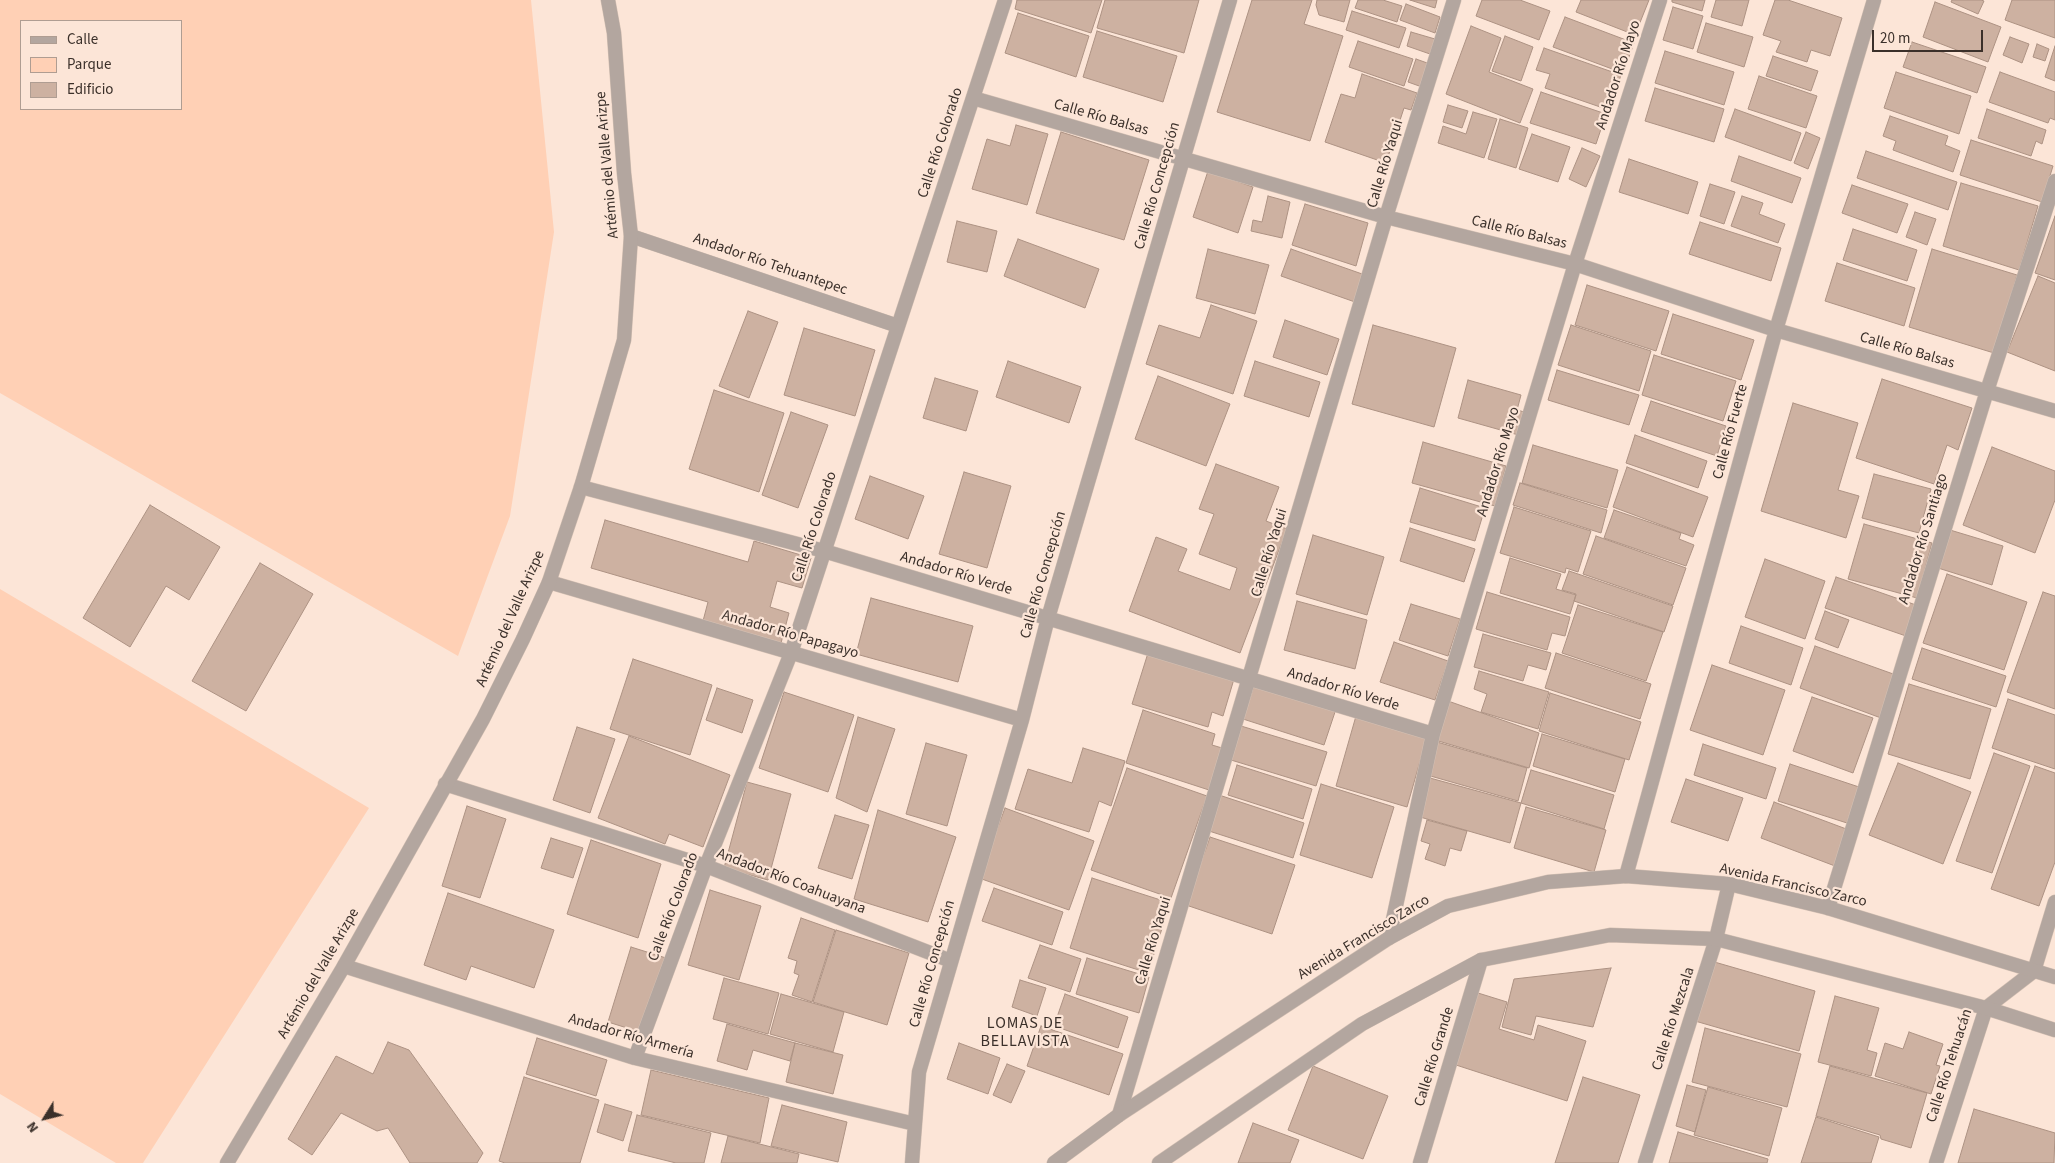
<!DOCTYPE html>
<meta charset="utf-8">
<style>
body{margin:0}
#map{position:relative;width:2055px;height:1163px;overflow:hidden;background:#fce5d7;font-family:"Source Sans 3",sans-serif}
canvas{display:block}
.legend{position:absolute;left:20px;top:20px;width:162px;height:90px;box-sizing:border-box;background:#fce5d7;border:1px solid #af9d92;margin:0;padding:6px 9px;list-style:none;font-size:15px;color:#3b302a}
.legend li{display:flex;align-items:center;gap:10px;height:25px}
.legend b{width:25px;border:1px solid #af9d92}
.north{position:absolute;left:20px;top:1093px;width:50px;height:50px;-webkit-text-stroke:4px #fce5d7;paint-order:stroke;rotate:234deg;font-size:14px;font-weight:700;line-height:20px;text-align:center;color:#3b302a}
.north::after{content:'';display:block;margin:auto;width:18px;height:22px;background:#3b302a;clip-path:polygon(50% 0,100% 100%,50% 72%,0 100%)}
.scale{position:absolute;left:1872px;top:30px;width:111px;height:22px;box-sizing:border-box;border:2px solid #3b302a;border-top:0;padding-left:6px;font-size:15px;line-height:18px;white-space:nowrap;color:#3b302a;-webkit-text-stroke:4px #fce5d7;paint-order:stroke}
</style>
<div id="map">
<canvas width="2055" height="1163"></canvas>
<ul class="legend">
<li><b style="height:6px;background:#b3a69f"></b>Calle</li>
<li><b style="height:14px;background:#ffd0b5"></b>Parque</li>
<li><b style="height:14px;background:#cdb1a1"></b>Edificio</li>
</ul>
<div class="north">N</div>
<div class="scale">20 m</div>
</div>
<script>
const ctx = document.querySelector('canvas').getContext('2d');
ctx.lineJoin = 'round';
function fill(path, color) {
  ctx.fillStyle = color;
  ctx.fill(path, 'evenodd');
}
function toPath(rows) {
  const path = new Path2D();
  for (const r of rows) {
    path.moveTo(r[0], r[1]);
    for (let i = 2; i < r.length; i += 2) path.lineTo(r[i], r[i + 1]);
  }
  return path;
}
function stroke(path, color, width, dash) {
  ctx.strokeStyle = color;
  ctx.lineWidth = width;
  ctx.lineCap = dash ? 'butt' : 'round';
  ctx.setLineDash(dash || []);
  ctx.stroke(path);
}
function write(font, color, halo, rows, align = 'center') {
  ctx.font = font + ' "Source Sans 3",sans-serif';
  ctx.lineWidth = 4.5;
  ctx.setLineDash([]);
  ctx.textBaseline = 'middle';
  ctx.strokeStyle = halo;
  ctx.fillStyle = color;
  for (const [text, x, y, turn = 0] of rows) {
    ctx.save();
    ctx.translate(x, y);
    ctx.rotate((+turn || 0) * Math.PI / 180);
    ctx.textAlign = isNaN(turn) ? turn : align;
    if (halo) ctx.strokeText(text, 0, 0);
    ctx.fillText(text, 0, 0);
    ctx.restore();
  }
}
fill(toPath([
 [0,0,531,0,554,232,510,516,458,656,0,393],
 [181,21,181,109,21,109,21,21],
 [0,589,369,808,143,1163,116,1163,0,1094]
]), '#ffd0b5');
const building = toPath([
 [1017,0,1102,0,1091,33,1015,9,1017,0],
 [1105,0,1199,0,1184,53,1097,28,1105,0],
 [1252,0,1312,0,1304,24,1343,36,1310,141,1217,112,1252,0],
 [1317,0,1350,0,1344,22,1319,15,1316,5,1317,0],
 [1358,0,1383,0,1402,6,1397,22,1355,8,1358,0],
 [1410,0,1437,0,1435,8,1410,0],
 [1482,0,1520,0,1550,11,1539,40,1476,16,1482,0],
 [1581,0,1649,0,1635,35,1576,12,1581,0],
 [1672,0,1705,0,1702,11,1672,2,1672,0],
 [1716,0,1749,0,1742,26,1711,17,1716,0],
 [1775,0,1788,0,1842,18,1830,56,1811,50,1807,62,1776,52,1781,41,1763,35,1775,0],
 [1952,0,1981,0,1984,1,1978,14,1951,2,1952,0],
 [2012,0,2055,0,2055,38,2005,20,2012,0],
 [1935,2,2001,27,1988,62,1923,37,1935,2],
 [1406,4,1440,17,1435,33,1400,20,1406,4],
 [1673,7,1703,16,1693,49,1663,40,1673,7],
 [1352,11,1406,28,1399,48,1346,30,1352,11],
 [1018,13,1089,36,1076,77,1005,53,1018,13],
 [1565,17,1634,43,1623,73,1553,47,1565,17],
 [1706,23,1753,37,1744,67,1697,52,1706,23],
 [1471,26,1501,38,1489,72,1533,89,1520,123,1446,94,1471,26],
 [1097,31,1177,56,1163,102,1083,77,1097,31],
 [1411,32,1435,39,1430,54,1407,46,1411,32],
 [1505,36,1533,47,1521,81,1492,71,1505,36],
 [2010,37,2029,44,2022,63,2003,55,2010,37],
 [1358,41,1413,59,1404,86,1349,67,1358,41],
 [1912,42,1986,67,1977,93,1903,67,1912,42],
 [2037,44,2049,49,2045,61,2033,57,2037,44],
 [2055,46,2055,81,2045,77,2055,46],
 [1544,48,1621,75,1609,110,1545,88,1550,74,1536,70,1544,48],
 [1665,51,1734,72,1724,105,1655,83,1665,51],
 [1773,56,1818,71,1811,91,1766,76,1773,56],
 [1416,59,1430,64,1422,87,1408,82,1416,59],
 [1896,72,1971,96,1959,134,1884,108,1896,72],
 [2000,72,2055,92,2055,120,2050,118,2048,123,1989,102,2000,72],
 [1362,74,1417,93,1411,110,1404,108,1386,163,1325,142,1341,94,1355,98,1362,74],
 [1759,76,1817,96,1806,128,1748,109,1759,76],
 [1655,88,1724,109,1714,142,1645,121,1655,88],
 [1541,92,1606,114,1596,144,1530,123,1541,92],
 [1448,105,1468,111,1462,128,1443,122,1448,105],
 [1735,109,1801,133,1791,161,1725,137,1735,109],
 [1987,109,2046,130,2042,144,2036,141,2031,156,1978,138,1987,109],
 [1473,112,1497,119,1484,158,1438,143,1443,126,1466,134,1473,112],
 [1890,116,1948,136,1945,145,1960,151,1953,172,1893,150,1896,141,1883,136,1890,116],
 [1500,119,1528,128,1516,168,1488,159,1500,119],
 [1016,125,1048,134,1027,205,972,189,987,139,1010,146,1016,125],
 [1061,132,1149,160,1124,240,1036,213,1061,132],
 [1806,132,1820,138,1808,169,1794,163,1806,132],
 [1532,134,1570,147,1558,182,1519,169,1532,134],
 [1971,140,2053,166,2042,202,1960,175,1971,140],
 [1582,148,1600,156,1586,187,1569,179,1582,148],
 [1866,151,1957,182,1948,210,1857,178,1866,151],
 [1739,156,1801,178,1792,203,1731,181,1739,156],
 [1629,159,1698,182,1688,214,1619,192,1629,159],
 [1208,171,1253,187,1238,233,1193,217,1208,171],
 [1961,183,2038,206,2019,270,1943,246,1961,183],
 [1710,184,1735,192,1724,224,1700,216,1710,184],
 [1852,185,1908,204,1897,233,1842,213,1852,185],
 [1268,196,1290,202,1282,238,1251,231,1253,220,1262,222,1268,196],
 [1742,196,1763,203,1759,214,1785,224,1778,243,1731,226,1742,196],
 [1305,204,1368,223,1356,266,1292,245,1305,204],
 [1915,212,1936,219,1927,245,1906,237,1915,212],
 [2055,216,2055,280,2035,273,2055,216],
 [957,221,997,231,987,272,947,262,957,221],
 [1700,222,1781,248,1771,281,1689,254,1700,222],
 [1853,229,1917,250,1907,281,1843,260,1853,229],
 [1018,239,1099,269,1085,308,1004,276,1018,239],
 [1208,249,1269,265,1255,314,1196,298,1208,249],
 [1291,249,1365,275,1355,302,1281,276,1291,249],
 [1932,249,2017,275,1994,353,1909,327,1932,249],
 [1837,263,1915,288,1904,326,1825,301,1837,263],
 [2038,276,2055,283,2055,371,2007,352,2038,276],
 [1587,285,1669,311,1656,351,1575,325,1587,285],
 [1211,305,1257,321,1233,394,1146,364,1159,325,1200,338,1211,305],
 [748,311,778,322,749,398,719,386,748,311],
 [1673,314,1754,340,1741,380,1661,354,1673,314],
 [1285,320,1339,339,1327,375,1273,357,1285,320],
 [1373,325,1456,348,1434,427,1352,404,1373,325],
 [1571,325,1651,351,1639,391,1558,365,1571,325],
 [804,328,875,350,855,416,784,395,804,328],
 [1654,355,1736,381,1723,421,1642,395,1654,355],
 [1008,361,1081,387,1069,423,996,397,1008,361],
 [1255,361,1320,382,1309,417,1244,396,1255,361],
 [1557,370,1639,395,1629,425,1548,400,1557,370],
 [1158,376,1230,404,1206,466,1135,439,1158,376],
 [935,378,978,391,966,431,923,418,935,378],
 [1882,379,1972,408,1958,450,1947,445,1934,484,1856,458,1882,379],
 [1468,380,1521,395,1517,410,1528,413,1522,436,1458,418,1468,380],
 [714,390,784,413,759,492,689,469,714,390],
 [1651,401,1726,426,1717,456,1641,431,1651,401],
 [1793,403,1858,423,1838,490,1859,496,1846,538,1761,511,1793,403],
 [791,412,828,425,798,508,762,495,791,412],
 [1635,435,1707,461,1698,488,1626,463,1635,435],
 [1423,442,1506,466,1495,506,1412,483,1423,442],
 [1533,445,1618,470,1607,508,1522,483,1533,445],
 [1992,447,2055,471,2055,500,2035,553,1963,525,1992,447],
 [1216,464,1279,487,1266,521,1287,529,1240,653,1129,611,1156,537,1187,549,1178,571,1230,590,1237,568,1199,554,1214,514,1199,509,1216,464],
 [1627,467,1708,497,1693,537,1613,507,1627,467],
 [964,472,1011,486,987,568,939,554,964,472],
 [1874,474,1931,489,1919,533,1862,518,1874,474],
 [870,476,924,496,908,539,855,519,870,476],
 [1520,483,1607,510,1601,533,1513,505,1520,483],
 [1420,488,1485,508,1475,541,1410,522,1420,488],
 [150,505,220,547,189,600,166,586,130,647,83,618,150,505],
 [1514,507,1591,531,1578,572,1566,568,1565,573,1500,553,1514,507],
 [1614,510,1681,533,1679,539,1694,545,1686,566,1604,538,1614,510],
 [605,520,748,562,754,541,811,558,802,588,777,581,770,607,789,613,781,643,703,621,708,602,591,568,605,520],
 [1864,524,1932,543,1917,598,1848,579,1864,524],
 [1410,528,1475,549,1464,582,1400,561,1410,528],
 [1950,530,2003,546,1992,585,1938,568,1950,530],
 [1313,535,1384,557,1367,615,1296,594,1313,535],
 [1596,536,1686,568,1673,605,1583,574,1596,536],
 [1510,558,1561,574,1556,589,1576,595,1570,614,1500,593,1510,558],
 [1765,559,1825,581,1805,639,1745,617,1765,559],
 [260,563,313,594,246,711,192,681,260,563],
 [1569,571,1673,606,1664,632,1574,601,1576,594,1562,590,1569,571],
 [1947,574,2027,602,2004,670,1923,643,1947,574],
 [1836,577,1916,605,1906,636,1825,608,1836,577],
 [1487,592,1570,617,1565,636,1552,633,1547,650,1476,629,1487,592],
 [2043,592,2055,596,2055,709,2007,692,2043,592],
 [871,598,973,626,958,682,856,654,871,598],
 [1297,601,1367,620,1355,669,1284,650,1297,601],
 [1411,604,1460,619,1448,656,1399,640,1411,604],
 [1578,605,1663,632,1646,681,1562,653,1578,605],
 [1825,611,1849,620,1838,648,1815,639,1825,611],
 [1741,626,1803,648,1791,685,1729,663,1741,626],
 [1483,634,1551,653,1546,670,1528,665,1523,681,1474,667,1483,634],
 [1394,642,1448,661,1435,700,1380,682,1394,642],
 [1815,646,1896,675,1881,718,1800,688,1815,646],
 [1922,648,2006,676,1996,707,1912,679,1922,648],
 [1148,653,1234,679,1223,716,1212,712,1208,727,1132,704,1148,653],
 [1556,653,1651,684,1640,719,1545,688,1556,653],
 [633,659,712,685,690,755,610,729,633,659],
 [1712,665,1785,690,1763,755,1690,730,1712,665],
 [1479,671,1549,692,1538,729,1481,712,1487,694,1474,689,1479,671],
 [1255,683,1336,709,1324,745,1243,719,1255,683],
 [1909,684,1991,709,1970,779,1888,754,1909,684],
 [717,688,753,700,742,733,706,720,717,688],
 [784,692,854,715,828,792,759,768,784,692],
 [1550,693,1641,722,1629,760,1539,731,1550,693],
 [1812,697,1873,718,1853,773,1793,751,1812,697],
 [2008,699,2055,715,2055,769,1992,748,2008,699],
 [1448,701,1539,733,1529,768,1435,740,1448,701],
 [1143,710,1215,734,1212,745,1222,748,1209,790,1126,763,1143,710],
 [1356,716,1427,737,1407,807,1336,786,1356,716],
 [858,717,895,729,867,812,836,798,858,717],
 [1241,726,1327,752,1316,786,1231,760,1241,726],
 [577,727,615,739,590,813,553,800,577,727],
 [1542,734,1625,759,1615,792,1533,766,1542,734],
 [629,736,730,775,703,847,669,834,665,844,598,818,629,736],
 [1437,742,1527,768,1518,801,1427,775,1437,742],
 [926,743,967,755,947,826,906,814,926,743],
 [1703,744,1776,768,1766,799,1694,775,1703,744],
 [1083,748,1125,761,1111,806,1099,801,1089,832,1015,809,1028,769,1072,783,1083,748],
 [1994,753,2030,766,1992,873,1956,861,1994,753],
 [1898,763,1971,792,1943,864,1869,835,1898,763],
 [1790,764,1859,787,1847,823,1778,801,1790,764],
 [1237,765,1312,789,1303,819,1228,795,1237,765],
 [2035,766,2055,773,2055,862,2039,906,1991,889,2035,766],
 [1127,768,1207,796,1171,898,1091,870,1127,768],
 [1531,770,1614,795,1604,829,1521,803,1531,770],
 [1430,778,1521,803,1510,843,1420,817,1430,778],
 [1686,779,1743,798,1728,841,1671,822,1686,779],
 [747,782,791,794,768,880,724,868,747,782],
 [1321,784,1394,807,1372,878,1300,855,1321,784],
 [1219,795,1304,823,1293,858,1209,831,1219,795],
 [1774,802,1849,830,1835,866,1761,838,1774,802],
 [467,806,506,819,480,898,442,886,467,806],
 [1526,807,1606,830,1594,872,1514,848,1526,807],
 [1005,808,1094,841,1069,910,979,878,1005,808],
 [878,810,956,837,928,922,854,899,878,810],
 [835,815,869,825,852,879,818,868,835,815],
 [1427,820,1467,831,1461,851,1450,848,1445,866,1425,859,1430,844,1421,841,1427,820],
 [1210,837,1295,865,1272,934,1186,905,1210,837],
 [551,838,583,848,573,878,541,868,551,838],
 [591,840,661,864,638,938,567,914,591,840],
 [1092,878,1170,903,1148,973,1070,948,1092,878],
 [994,888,1063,912,1052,945,982,921,994,888],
 [710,890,761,906,739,980,688,965,710,890],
 [448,893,554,930,534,988,471,966,466,980,424,965,448,893],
 [801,918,835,930,812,1002,792,995,799,975,794,973,797,961,788,958,801,918],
 [836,930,909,953,887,1025,813,1002,836,930],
 [1040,945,1081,959,1070,992,1028,978,1040,945],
 [631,947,666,958,643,1033,608,1022,631,947],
 [1087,958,1149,977,1139,1013,1076,994,1087,958],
 [1711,961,1815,991,1799,1051,1695,1021,1711,961],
 [1611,968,1593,1027,1536,1016,1531,1035,1502,1027,1514,979,1611,968],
 [724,978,779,993,768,1034,713,1019,724,978],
 [1020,980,1046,988,1037,1016,1012,1007,1020,980],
 [1478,993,1507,1002,1499,1029,1534,1040,1538,1025,1586,1041,1567,1101,1456,1065,1478,993],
 [781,994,844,1012,833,1052,770,1034,781,994],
 [1065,994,1128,1017,1118,1048,1054,1026,1065,994],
 [1835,996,1879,1008,1867,1050,1877,1053,1871,1076,1818,1062,1835,996],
 [727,1024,795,1043,790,1061,753,1050,747,1070,717,1061,727,1024],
 [1041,1026,1123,1054,1109,1095,1027,1066,1041,1026],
 [1705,1028,1801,1054,1787,1107,1692,1082,1705,1028],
 [1909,1032,1943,1044,1936,1065,1940,1066,1931,1094,1875,1076,1885,1043,1903,1049,1909,1032],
 [537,1038,607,1060,596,1096,526,1074,537,1038],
 [388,1042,409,1050,483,1153,477,1163,410,1163,388,1128,377,1131,341,1113,312,1155,288,1139,336,1056,373,1074,388,1042],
 [795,1043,843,1055,833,1094,786,1082,795,1043],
 [959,1043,1000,1058,988,1094,947,1079,959,1043],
 [1007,1064,1025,1071,1011,1103,993,1095,1007,1064],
 [1313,1066,1388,1096,1363,1159,1288,1130,1313,1066],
 [1830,1066,1927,1093,1911,1148,1881,1139,1880,1135,1816,1116,1830,1066],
 [651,1070,769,1098,760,1143,641,1115,651,1070],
 [524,1077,599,1100,580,1163,505,1163,499,1161,524,1077],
 [1583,1077,1640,1095,1618,1163,1555,1163,1583,1077],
 [1687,1085,1706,1090,1695,1132,1676,1126,1687,1085],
 [1708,1087,1782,1108,1769,1156,1694,1135,1708,1087],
 [605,1104,632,1112,623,1141,597,1132,605,1104],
 [782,1105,847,1122,838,1162,771,1146,782,1105],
 [1974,1109,2055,1133,2054,1163,1958,1163,1974,1109],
 [637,1115,711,1133,704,1163,676,1163,628,1151,637,1115],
 [1816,1117,1879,1137,1871,1163,1801,1163,1816,1117],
 [1253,1123,1299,1140,1290,1163,1238,1163,1253,1123],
 [1678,1132,1768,1159,1767,1163,1669,1163,1678,1132],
 [728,1136,799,1154,797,1163,721,1163,728,1136]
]);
fill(building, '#cdb1a1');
stroke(building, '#ad9283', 1);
const service = toPath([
 [2034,971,2055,902]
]);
const minor = toPath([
 [973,98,1386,217,1575,264,1776,330,2055,411],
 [631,236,898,326],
 [581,487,824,551,1433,734],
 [549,582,1022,720],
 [445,784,706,866,951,961],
 [1626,876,1776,330,1874,0],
 [1828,908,1987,391,2055,181],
 [1389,938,1433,734,1575,264,1660,0],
 [344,966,635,1058,915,1124],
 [635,1058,706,866,791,653,1005,0],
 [1119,1115,1386,217,1454,0],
 [912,1163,919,1072,1022,720,1048,618,1230,0],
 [1420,1163,1481,960],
 [1645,1163,1716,939,1729,884],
 [1936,1163,1986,1008,2034,971]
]);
const tertiary = toPath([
 [227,1163,344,966,483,719,523,639,549,582,581,487,624,340,631,236,624,173,614,33,608,0],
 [1054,1163,1119,1115,1389,938,1448,906,1548,882,1626,876,1729,884,1828,908,2055,977],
 [1159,1163,1362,1024,1481,960,1610,935,1716,939,1986,1008,2055,1030]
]);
stroke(service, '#d5c1b4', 15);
stroke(minor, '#d5c1b4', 15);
stroke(tertiary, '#d5c1b4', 15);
stroke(service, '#b3a69f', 14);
stroke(minor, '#b3a69f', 14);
stroke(tertiary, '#b3a69f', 14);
write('15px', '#3b302a', '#fce5d7', [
 ["Andador Río Mayo",1619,75,-72],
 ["Calle Río Balsas",1101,118,16],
 ["Calle Río Colorado",941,143,-72],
 ["Calle Río Yaqui",1386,164,-73],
 ["Artémio del Valle Arizpe",608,165,-95],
 ["Calle Río Concepción",1158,186,-74],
 ["Calle Río Balsas",1519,233,14],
 ["Andador Río Tehuantepec",770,265,19],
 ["Calle Río Balsas",1907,351,16],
 ["Calle Río Fuerte",1731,432,-75],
 ["Andador Río Mayo",1499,462,-73],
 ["Calle Río Colorado",815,527,-72],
 ["Andador Río Santiago",1924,539,-73],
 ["Calle Río Yaqui",1270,553,-73],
 ["Andador Río Verde",956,574,17],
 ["Calle Río Concepción",1044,575,-74],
 ["Artémio del Valle Arizpe",511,619,-66],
 ["Andador Río Papagayo",790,635,16],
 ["Andador Río Verde",1343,690,17],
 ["Andador Río Coahuayana",791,882,21],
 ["Avenida Francisco Zarco",1793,886,13],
 ["Calle Río Colorado",674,907,-69],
 ["Avenida Francisco Zarco",1364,938,-31],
 ["Calle Río Yaqui",1154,941,-73],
 ["Calle Río Concepción",933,964,-74],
 ["Artémio del Valle Arizpe",319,974,-60],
 ["Calle Río Mezcala",1674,1019,-72],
 ["Andador Río Armería",631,1037,16],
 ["Calle Río Grande",1435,1057,-73],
 ["Calle Río Tehuacán",1950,1066,-72]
]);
ctx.letterSpacing = '1px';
write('16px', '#3b302a', '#fce5d7', [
 ["LOMAS DE",1025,1024],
 ["BELLAVISTA",1025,1042]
]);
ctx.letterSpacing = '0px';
</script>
